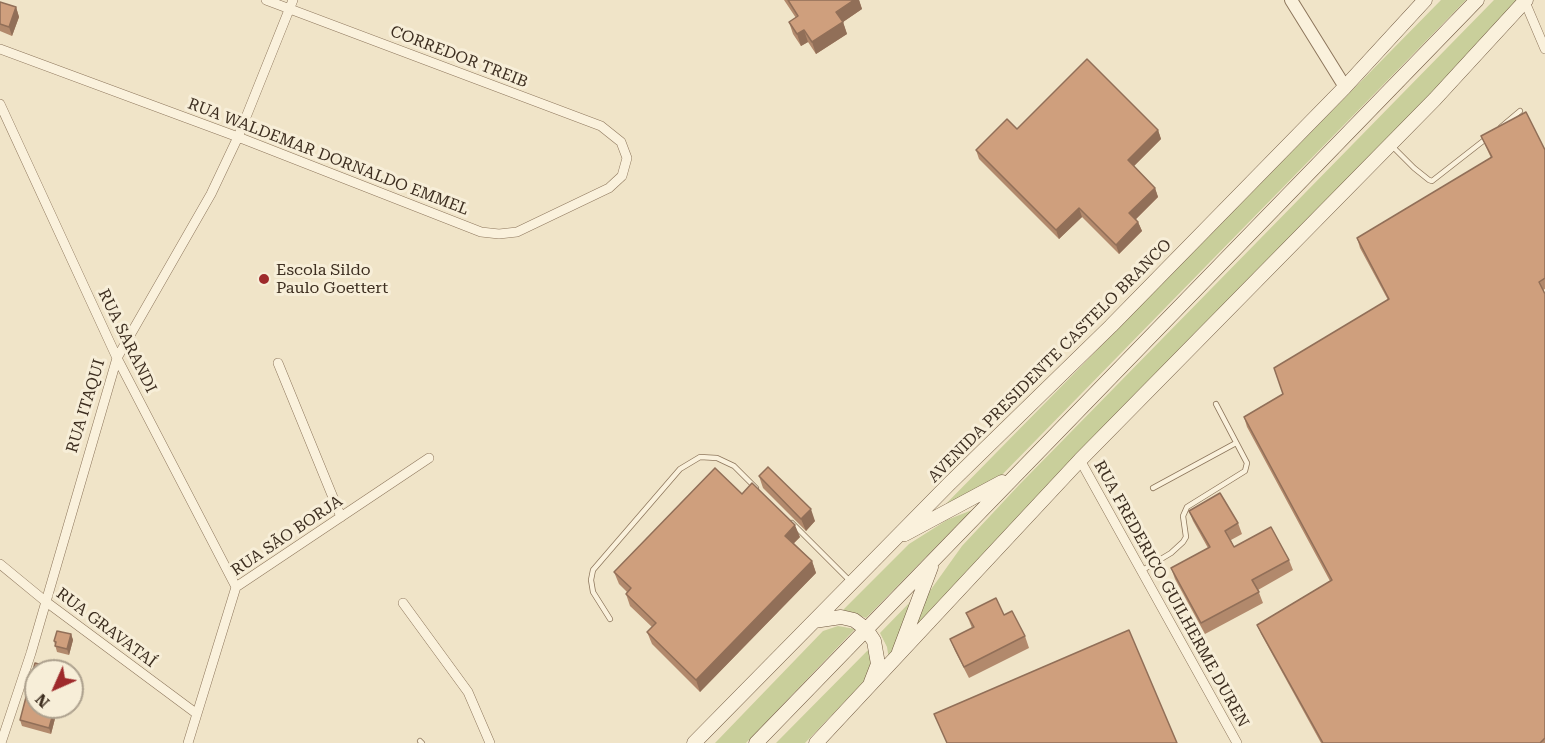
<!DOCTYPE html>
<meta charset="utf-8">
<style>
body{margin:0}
#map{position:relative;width:1545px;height:743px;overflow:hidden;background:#f0e4c8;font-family:"Roboto Serif",serif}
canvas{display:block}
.north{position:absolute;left:24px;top:659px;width:60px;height:60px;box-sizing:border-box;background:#f7eed8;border:2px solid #ada18e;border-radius:50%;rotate:225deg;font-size:16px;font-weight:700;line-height:24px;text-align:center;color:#3d2e20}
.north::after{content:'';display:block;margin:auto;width:21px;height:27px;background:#9e2a2b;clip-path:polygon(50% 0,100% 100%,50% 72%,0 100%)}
</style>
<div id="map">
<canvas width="1545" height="743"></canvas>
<div class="north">N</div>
</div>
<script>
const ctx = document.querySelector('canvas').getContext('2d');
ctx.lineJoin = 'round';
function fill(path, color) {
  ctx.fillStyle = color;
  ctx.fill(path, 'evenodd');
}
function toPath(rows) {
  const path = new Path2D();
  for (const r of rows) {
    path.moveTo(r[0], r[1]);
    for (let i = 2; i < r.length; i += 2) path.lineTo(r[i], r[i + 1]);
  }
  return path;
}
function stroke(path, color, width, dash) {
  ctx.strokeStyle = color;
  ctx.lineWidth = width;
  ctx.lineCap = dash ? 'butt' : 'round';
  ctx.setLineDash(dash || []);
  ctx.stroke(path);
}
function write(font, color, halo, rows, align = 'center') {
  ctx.font = font + ' "Roboto Serif",serif';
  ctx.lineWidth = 6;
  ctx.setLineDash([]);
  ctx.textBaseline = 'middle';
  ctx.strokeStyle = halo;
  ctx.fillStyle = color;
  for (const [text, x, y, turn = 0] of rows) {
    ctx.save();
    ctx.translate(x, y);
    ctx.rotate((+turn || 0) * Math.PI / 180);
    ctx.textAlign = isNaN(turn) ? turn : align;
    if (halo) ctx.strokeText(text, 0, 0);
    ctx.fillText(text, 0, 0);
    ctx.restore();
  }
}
fill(toPath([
 [1441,0,1466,0,996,481,937,513],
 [1494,0,1522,0,912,635,927,595,962,546,1019,485],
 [972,510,866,618,856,614,841,612,909,544,947,520],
 [915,597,889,660,887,647,880,633],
 [838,626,855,629,746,743,715,743,823,631],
 [873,645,872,673,805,743,776,743]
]), '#c9cf9b');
const service = toPath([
 [1501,127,1520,111],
 [1392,146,1414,168,1429,180,1432,181,1487,138],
 [1153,488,1236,443],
 [792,523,850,581],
 [1141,571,1171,553,1183,542,1186,537,1183,516,1187,507,1245,471,1247,463,1216,404],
 [610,619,593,592,591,580,593,570,680,469,700,457,717,458,734,466,756,488],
 [420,741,422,743]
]);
const minor = toPath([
 [1525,2,1545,49],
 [0,49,238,137,481,232,499,234,517,232,609,188,622,176,627,158,621,142,601,126,266,0],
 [0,104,117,358,236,587],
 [278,363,341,517],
 [1080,460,1237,743],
 [0,564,45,601,197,714],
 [403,603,468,692,490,743],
 [1,743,31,653,117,358,211,194,238,137,293,0],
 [188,743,236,587,429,458]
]);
const tertiary = toPath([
 [1291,0,1345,87]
]);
const secondary = toPath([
 [905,534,1002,482],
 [814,621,841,617,854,620,866,629,874,641,878,664,871,682],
 [899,652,931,567],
 [694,743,949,484,1111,326,1345,87,1425,0],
 [756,743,1477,0],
 [816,743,1080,460,1435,99,1526,0]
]);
stroke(service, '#8d765c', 6);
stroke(minor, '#8d765c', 10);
stroke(tertiary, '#8d765c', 14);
stroke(secondary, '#6f573f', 15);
stroke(service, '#faf1dc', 4.5);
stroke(minor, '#faf1dc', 9);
stroke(tertiary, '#faf1dc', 12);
stroke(secondary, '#faf1dc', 14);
fill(toPath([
 [784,0,859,0,862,9,843,22,847,34,816,54,808,42,801,46,793,34,789,22,796,18],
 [0,2,16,7,19,17,12,36,0,31],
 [1017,129,1158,130,1161,139,1134,166,1155,188,1158,197,1136,219,1138,222,1142,231,1119,254,1082,217,1059,239,979,159,976,150],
 [1481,136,1545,150,1545,289,1543,290,1545,743,1321,743,1261,634,1257,625,1330,581,1247,427,1244,417,1283,394,1388,300,1360,248,1357,238,1491,158],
 [759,476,815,521,806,531,763,488],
 [742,494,800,537,794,543,812,561,816,573,700,692,652,644,647,632,652,627,630,606,626,594,627,592,619,584,614,572],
 [1189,511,1238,523,1242,534,1231,540,1234,547,1289,560,1293,570,1258,590,1263,603,1205,634,1175,579,1171,568,1208,548,1193,521],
 [966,613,1004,615,1025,636,1029,648,969,678,955,651,950,639,972,628],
 [71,634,73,640,69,655,57,652,54,641],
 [36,707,58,707,51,734,22,726,20,720]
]), '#b2896c');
fill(toPath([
 [854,0,859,0,862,9,843,22,847,34,816,54,812,42,836,12],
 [16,7,19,17,12,36,9,27],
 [804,30,808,42,801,46,797,34],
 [1158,130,1161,139,1131,169,1128,160],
 [1155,188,1158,197,1133,222,1129,213],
 [1079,208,1082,217,1059,239,1056,230],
 [1138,222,1142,231,1119,254,1116,245],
 [811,509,815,521,806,531,801,519],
 [795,525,800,537,790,547,785,536],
 [812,561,816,573,700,692,696,680],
 [71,634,73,640,69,655,67,649],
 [55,707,58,707,51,734,49,728]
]), '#916f58');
const building = toPath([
 [788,0,854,0,836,12,843,22,812,42,804,30,797,34,789,22,798,16,788,0],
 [0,2,16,7,9,27,0,24,0,2],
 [1087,59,1158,130,1128,160,1155,188,1129,213,1138,222,1116,245,1079,208,1056,230,976,150,1007,119,1017,129,1087,59],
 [1526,112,1545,150,1545,278,1539,282,1545,294,1545,738,1540,743,1323,743,1257,625,1332,580,1244,417,1283,394,1274,368,1389,299,1357,238,1492,157,1481,136,1526,112],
 [768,467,811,509,801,519,759,476,768,467],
 [715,468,742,494,752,483,795,525,785,536,812,561,696,680,647,632,656,623,626,594,631,588,614,572,715,468],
 [1220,493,1238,523,1225,531,1234,547,1271,527,1289,560,1252,580,1259,592,1201,623,1171,568,1210,547,1189,511,1220,493],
 [996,598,1004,615,1012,611,1025,636,964,667,950,639,974,627,966,613,996,598],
 [1129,630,1177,743,947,743,934,714,1129,630],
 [57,631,71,634,67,649,55,646,56,642,54,641,57,631],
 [35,663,64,671,36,671,36,707,55,707,49,728,20,720,35,663]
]);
fill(building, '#cf9f7d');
stroke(building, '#916f58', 1.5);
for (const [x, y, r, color] of [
 [264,279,6,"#9e2a2b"]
]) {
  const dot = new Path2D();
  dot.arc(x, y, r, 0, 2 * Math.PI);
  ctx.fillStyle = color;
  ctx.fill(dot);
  stroke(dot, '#f7eed8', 2);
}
write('16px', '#3d2e20', '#f7eed8', [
 ["CORREDOR TREIB",459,57,21],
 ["RUA WALDEMAR DORNALDO EMMEL",328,157,21],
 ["RUA SARANDI",127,341,64],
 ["AVENIDA PRESIDENTE CASTELO BRANCO",1050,361,-45],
 ["RUA ITAQUI",86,406,-73],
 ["RUA SÃO BORJA",287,536,-34],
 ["RUA FREDERICO GUILHERME DUREN",1171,594,61],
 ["RUA GRAVATAÍ",106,628,37]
]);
write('16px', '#3d2e20', '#f7eed8', [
 ["Escola Sildo",276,270],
 ["Paulo Goettert",276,288]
], 'left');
</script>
